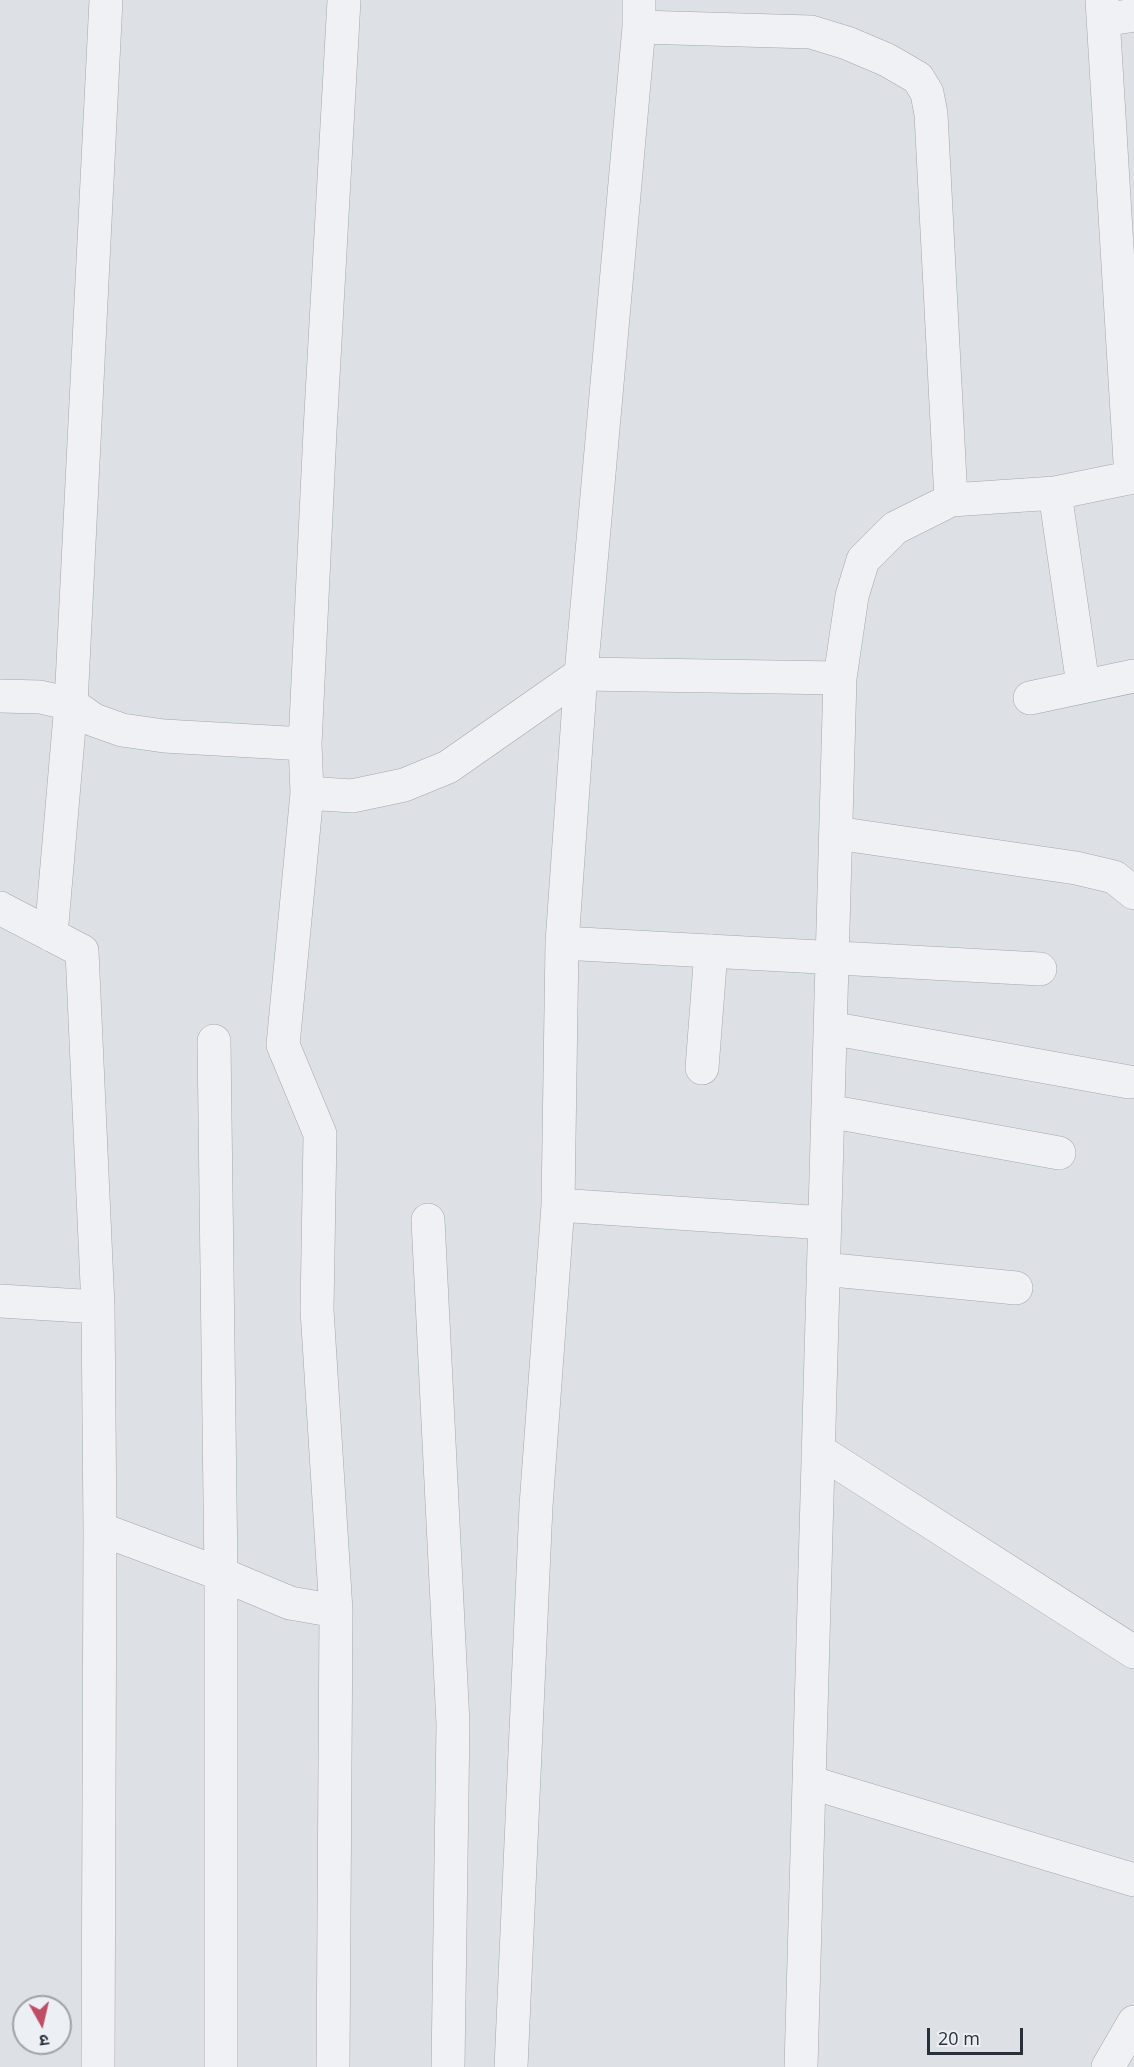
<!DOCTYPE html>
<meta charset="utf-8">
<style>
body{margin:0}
#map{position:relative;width:1134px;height:2067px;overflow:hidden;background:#dde0e5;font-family:"Open Sans","Noto Sans Devanagari",sans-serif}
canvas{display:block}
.north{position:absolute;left:12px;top:1995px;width:60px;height:60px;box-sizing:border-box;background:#eceff3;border:2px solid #9ea3a9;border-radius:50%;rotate:172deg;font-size:16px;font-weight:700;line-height:24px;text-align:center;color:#28303a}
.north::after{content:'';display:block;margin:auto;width:21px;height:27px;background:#be4e66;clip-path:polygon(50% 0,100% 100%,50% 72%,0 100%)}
.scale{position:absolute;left:927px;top:2028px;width:96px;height:27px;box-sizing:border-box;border:3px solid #28303a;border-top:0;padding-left:8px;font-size:18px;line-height:21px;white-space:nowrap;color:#28303a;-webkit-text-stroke:4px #eceff3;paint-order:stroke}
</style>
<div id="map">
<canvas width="1134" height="2067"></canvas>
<div class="north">उ</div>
<div class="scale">20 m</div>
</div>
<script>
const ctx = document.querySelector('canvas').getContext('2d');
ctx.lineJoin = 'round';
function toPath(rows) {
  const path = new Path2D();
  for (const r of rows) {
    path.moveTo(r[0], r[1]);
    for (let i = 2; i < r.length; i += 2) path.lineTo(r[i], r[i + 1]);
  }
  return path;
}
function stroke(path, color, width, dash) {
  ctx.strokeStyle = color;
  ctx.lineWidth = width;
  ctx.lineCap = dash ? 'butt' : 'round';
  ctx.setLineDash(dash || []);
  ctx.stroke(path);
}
const minor = toPath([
 [1102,0,1131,478],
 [1103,20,1134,15],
 [639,27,811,32,847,43,887,60,918,78,927,93,931,114,951,500],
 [1055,493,1083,685],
 [0,696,40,697,71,704,94,720,122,730,164,736,305,744],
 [1030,698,1134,676],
 [307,793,352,796,404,785,448,767,581,674,840,678],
 [836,833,1076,868,1114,877,1134,893],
 [0,908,82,951,98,1307,100,1529,221,1574,290,1603,336,1611],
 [51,935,71,704,106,0],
 [562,943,1040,969],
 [830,1028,1129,1082],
 [214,1041,221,1574,221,2067],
 [702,1068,711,951],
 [828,1111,1059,1153],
 [558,1205,825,1223],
 [428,1220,453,1724,448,2067],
 [823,1269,1016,1288],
 [0,1301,98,1307],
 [818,1450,1134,1652],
 [809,1782,1134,1880],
 [98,2067,100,1529],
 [333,2067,336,1611,317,1310,320,1134,283,1045,307,793,305,744,320,431,344,0],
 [511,2067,536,1506,558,1205,562,943,581,674,639,27,639,0],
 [801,2067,840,678,852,596,863,560,895,528,951,500,1055,493,1134,477]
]);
const tertiary = toPath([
 [1108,2067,1134,2022]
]);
stroke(minor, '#a3a8ae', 34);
stroke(tertiary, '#a3a8ae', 34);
stroke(minor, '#eff1f4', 33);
stroke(tertiary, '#eff1f4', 33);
</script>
